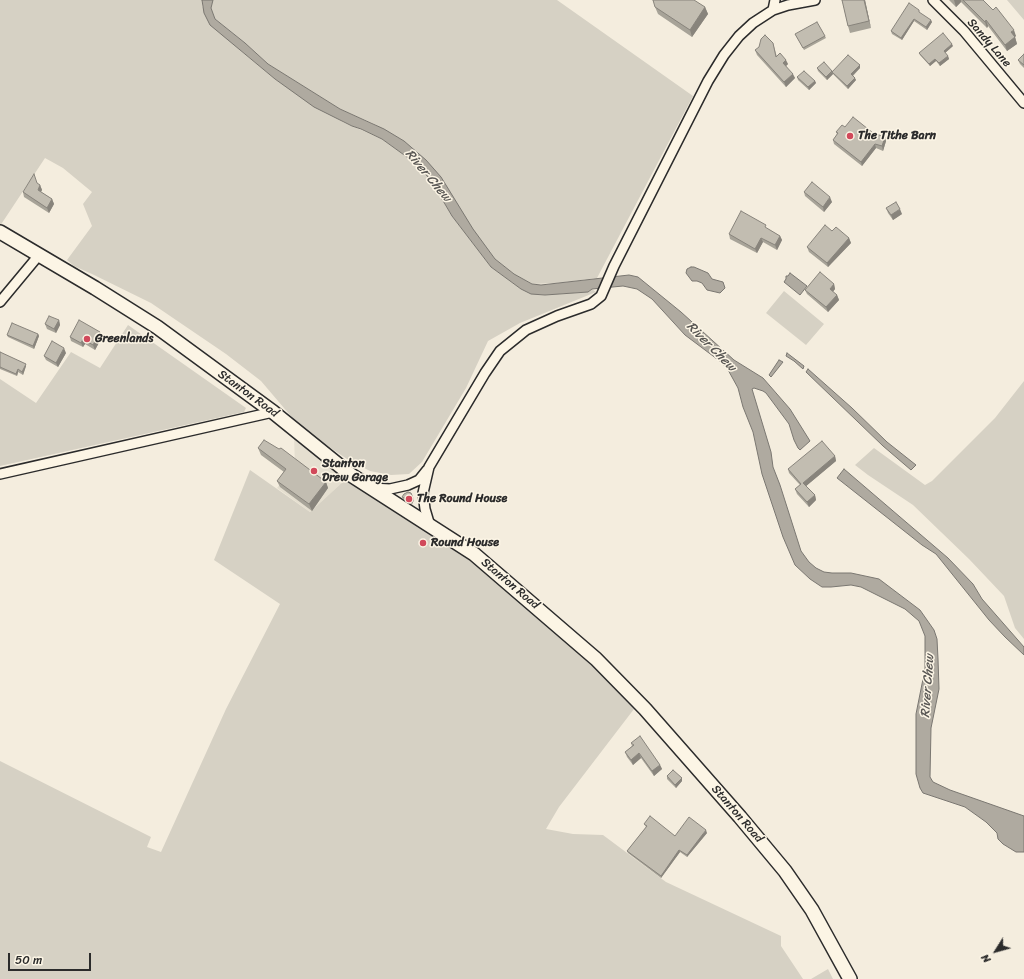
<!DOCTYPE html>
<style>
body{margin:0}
#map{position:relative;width:1024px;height:979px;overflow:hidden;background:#f4edde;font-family:Sriracha,sans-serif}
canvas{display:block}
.north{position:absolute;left:976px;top:931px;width:40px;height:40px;-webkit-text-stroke:3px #fcf5e5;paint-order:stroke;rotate:233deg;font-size:11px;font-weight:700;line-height:16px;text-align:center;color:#2b2b2b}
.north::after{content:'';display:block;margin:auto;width:14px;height:18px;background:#2b2b2b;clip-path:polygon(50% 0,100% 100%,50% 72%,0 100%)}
.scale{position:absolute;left:8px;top:953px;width:83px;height:18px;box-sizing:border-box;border:2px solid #2b2b2b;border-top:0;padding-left:5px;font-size:12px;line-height:14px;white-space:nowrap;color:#2b2b2b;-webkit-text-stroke:3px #fcf5e5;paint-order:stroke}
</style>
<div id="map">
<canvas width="1024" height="979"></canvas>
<div class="north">N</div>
<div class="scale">50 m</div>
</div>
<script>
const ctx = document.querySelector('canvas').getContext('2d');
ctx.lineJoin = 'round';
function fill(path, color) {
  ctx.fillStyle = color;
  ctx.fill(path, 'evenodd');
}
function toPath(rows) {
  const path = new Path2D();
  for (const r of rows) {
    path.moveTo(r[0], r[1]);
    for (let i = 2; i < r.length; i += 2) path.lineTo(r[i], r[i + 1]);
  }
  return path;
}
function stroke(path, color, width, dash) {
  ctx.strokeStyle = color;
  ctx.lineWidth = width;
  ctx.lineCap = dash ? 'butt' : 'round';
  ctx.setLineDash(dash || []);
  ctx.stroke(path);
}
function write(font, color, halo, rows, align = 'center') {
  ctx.font = font + ' Sriracha,sans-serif';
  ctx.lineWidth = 3;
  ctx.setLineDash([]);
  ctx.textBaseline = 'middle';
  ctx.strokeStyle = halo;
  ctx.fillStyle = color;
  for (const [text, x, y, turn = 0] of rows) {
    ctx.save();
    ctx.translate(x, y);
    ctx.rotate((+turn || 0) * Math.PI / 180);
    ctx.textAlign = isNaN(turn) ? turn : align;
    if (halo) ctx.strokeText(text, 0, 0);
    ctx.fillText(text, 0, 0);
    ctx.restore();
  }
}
fill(toPath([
 [294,437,346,479,310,512,277,488,295,465]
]), '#e5dfd0');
fill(toPath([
 [0,0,202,0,202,6,241,51,275,79,343,122,382,139,418,165,432,182,452,216,491,267,521,289,540,295,588,292,592,289,596,292,520,323,488,341,466,388,422,462,409,474,391,475,370,471,347,459,301,428,261,381,226,354,151,303,92,274,74,266,67,260,92,226,83,204,92,192,63,168,45,158,0,226],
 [213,0,557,0,693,96,597,278,557,283,532,284,514,274,495,259,404,141,372,123,340,109,268,64,245,43,215,19,211,8],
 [1007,0,1024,0,1024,20],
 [784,291,824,324,806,345,766,313],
 [128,325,246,408,244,412,0,466,0,379,36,403,71,352,100,368],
 [1024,381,1024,639,1015,628,1004,596,969,559,913,505,868,475,855,465,874,448,925,485,932,481,995,418],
 [250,470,310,512,346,479,451,546,506,585,605,678,634,709,559,807,546,829,573,834,603,835,666,882,781,936,781,946,803,979,0,979,0,761,151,837,147,847,161,852,226,709,280,604,214,560],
 [828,969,833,979,811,979]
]), '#d6d1c4');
const water = toPath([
 [202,0,213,0,211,8,215,19,245,43,268,64,340,109,384,129,404,141,426,160,441,177,473,229,495,259,514,274,532,284,541,285,629,275,638,277,681,312,734,360,763,378,790,409,810,441,800,450,798,448,794,440,789,424,766,393,763,391,754,388,752,389,771,452,773,467,780,485,801,551,809,562,816,568,824,572,832,573,851,573,879,579,920,610,934,630,937,639,938,659,939,689,931,728,930,777,933,782,950,790,1024,816,1024,852,1016,852,1003,844,998,839,997,833,986,822,965,807,923,793,920,788,916,774,916,714,925,669,925,636,919,621,905,609,861,587,851,585,831,587,822,587,810,579,795,565,783,537,762,474,753,432,743,407,738,388,727,368,717,359,685,335,652,299,637,289,623,286,592,289,588,292,545,295,531,294,521,289,491,267,452,216,432,182,418,165,382,139,361,129,352,126,314,107,275,79,210,25,204,13,202,0],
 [691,267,694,267,708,273,712,279,723,282,725,288,720,293,707,290,702,283,697,281,692,281,686,273,687,269,691,267],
 [790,273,807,286,800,295,784,282,786,279,786,276,788,276,790,273],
 [787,353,804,366,803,369,794,361,786,356,787,353],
 [779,360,783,362,771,377,769,375,779,360],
 [808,369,852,408,887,442,916,465,911,470,883,446,806,372,808,369],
 [844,469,948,558,973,584,982,599,1024,647,1024,655,1005,637,989,620,936,554,922,545,837,478,844,469]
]);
fill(water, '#afaaa0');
stroke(water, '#7a7771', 1);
const street = toPath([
 [933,0,964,31,1024,103],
 [773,10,788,5,815,0],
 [0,302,39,255],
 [0,474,273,412],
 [372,488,390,489,408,485,419,480,427,470],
 [430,526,425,509,423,493,429,467,485,373,500,351,526,330,557,316,591,304,601,296,614,266,708,81,724,55,739,36,753,23,773,10,775,0]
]);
const secondary = toPath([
 [0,232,95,288,157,327,273,412,351,475,474,554,596,659,645,709,740,817,785,871,812,910,850,979]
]);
stroke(street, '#2b2b2b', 12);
stroke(secondary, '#2b2b2b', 16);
stroke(street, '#fcf5e5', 9);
stroke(secondary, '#fcf5e5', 13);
fill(toPath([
 [842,0,865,0,871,28,850,33,848,26],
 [949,0,983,0,1016,36,1015,37,1017,44,1007,51,988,26,987,28,961,2,956,7],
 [655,7,705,7,708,14,692,37,658,14],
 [920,13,932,22,927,30,914,21,902,40,892,34,891,31],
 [795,34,825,36,826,38,804,50],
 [773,43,777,57,788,64,786,66,795,78,786,87,757,55,755,50],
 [953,46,945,53,948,56,949,59,940,66,936,61,930,66,920,55,919,53],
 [1024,54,1024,68,1020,64,1018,60],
 [817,68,833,71,860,68,853,76,856,80,848,89,833,74,827,80,818,71],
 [797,77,815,81,816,83,809,90,798,80],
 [845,127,873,133,886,141,883,151,876,148,862,166,834,144,833,140,837,134,836,132],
 [37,184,40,185,42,190,41,192,52,199,54,204,49,213,24,197,23,192],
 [804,192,832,202,824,212,805,196],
 [886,208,902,214,893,220,888,213],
 [768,229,780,236,782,240,777,250,763,242,757,253,730,239,729,234],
 [832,231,849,238,851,243,828,267,809,252,807,247],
 [834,284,835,289,833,292,837,295,839,300,828,312,807,294,805,290],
 [59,320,60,325,56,333,47,329,45,324],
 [100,332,102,337,95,350,85,344,83,347,71,341,70,337],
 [38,334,39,336,34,349,8,337,7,335],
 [0,352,26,366,23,375,18,372,17,376,0,369],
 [66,353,58,367,46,360,44,356],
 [258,448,326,482,328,488,312,511,280,487,277,481,284,472,261,455],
 [835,456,836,461,806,486,815,495,816,500,809,507,797,494,795,489,800,485,789,473,788,469],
 [402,497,414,500,412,504,403,499],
 [631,743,660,765,662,769,654,776,641,758,633,765,627,757,625,752,632,746],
 [667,776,682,778,682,781,676,788,667,779],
 [644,824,675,836,707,833,687,857,680,852,661,878,628,853,627,851,646,827]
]), '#a7a398');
fill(toPath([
 [864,0,865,0,871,28,869,21],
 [954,0,961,0,961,2,956,7],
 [705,7,708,14,692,37,690,30],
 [914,19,914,21,902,40,901,38],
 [931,20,932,22,927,30,926,27],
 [986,20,988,26,987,28,985,22],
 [1014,30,1016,36,1013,38,1011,32],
 [1015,37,1017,44,1007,51,1005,45],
 [952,44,953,46,945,53,944,51],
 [948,56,949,59,940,66,939,63],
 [935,59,936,61,930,66,929,64],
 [786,60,788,64,785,67,783,63],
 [860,65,860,68,852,76,851,74],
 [832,72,833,74,827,80,826,77],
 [793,74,795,78,786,87,784,82],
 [855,78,856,80,848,89,847,86],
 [815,81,816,83,809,90,808,87],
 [885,137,886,141,883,151,882,146],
 [875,144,876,148,862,166,861,162],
 [40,185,42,190,39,194,38,190],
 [830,197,832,202,824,212,823,207],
 [52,199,54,204,49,213,47,208],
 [900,209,902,214,893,220,891,215],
 [780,236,782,240,777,250,775,245],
 [761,238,763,242,757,253,755,249],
 [849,238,851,243,828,267,827,263],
 [834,284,835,289,831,294,830,289],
 [837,295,839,300,828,312,826,307],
 [59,320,60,325,56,333,54,329],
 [100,332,102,337,95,350,93,345],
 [38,334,39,336,34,349,33,346],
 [83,339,85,344,83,347,81,343],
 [64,348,66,353,58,367,56,363],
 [26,364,26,366,23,375,22,372],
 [18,369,18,372,17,376,16,374],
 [835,456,836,461,805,487,803,483],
 [326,482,328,488,312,511,309,504],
 [815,495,816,500,809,507,807,502],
 [413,498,414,500,412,504,412,501],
 [639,753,641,758,633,765,631,760],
 [660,765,662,769,654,776,652,771],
 [682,778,682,781,676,788,675,785],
 [706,830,707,833,687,857,687,855],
 [679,850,680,852,661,878,661,876]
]), '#88847c');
const building = toPath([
 [653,0,694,0,705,7,690,30,655,7,653,0],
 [842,0,864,0,869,21,848,26,842,0],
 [963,0,983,0,993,10,996,7,1014,30,1011,32,1015,37,1005,45,986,20,985,22,963,0],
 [909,3,919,10,919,12,931,20,926,27,914,19,901,38,891,31,909,3],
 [817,22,825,36,803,48,795,34,817,22],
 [943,33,952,44,944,51,948,56,939,63,935,59,929,64,919,53,943,33],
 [765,35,773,43,776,57,780,53,786,60,783,63,793,74,784,82,755,50,759,47,761,39,765,35],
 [1024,54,1024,65,1018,60,1024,54],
 [848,55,860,65,851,74,855,78,847,86,832,72,848,55],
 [824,62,832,71,826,77,817,68,824,62],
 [804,71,815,81,808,87,797,77,804,71],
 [853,117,873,133,885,137,882,146,875,144,861,162,833,140,838,133,836,132,842,125,845,127,853,117],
 [34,174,37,183,40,185,38,190,52,199,47,208,23,192,34,174],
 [812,182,830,197,823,207,804,192,812,182],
 [896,202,900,209,891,215,886,208,896,202],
 [741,211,766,225,765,227,780,236,775,245,761,238,755,249,729,234,741,211],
 [825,225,832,231,836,227,849,238,827,263,807,247,825,225],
 [820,272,834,284,830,289,837,295,826,307,805,290,820,272],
 [49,316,59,320,54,329,45,324,49,316],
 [79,320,100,332,93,345,83,339,81,343,70,337,79,320],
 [12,323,38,334,33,346,7,335,12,323],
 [52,341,64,348,56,363,44,356,52,341],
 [0,352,26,364,22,372,18,369,16,374,0,367,0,352],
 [264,440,279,449,281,448,326,482,309,504,277,481,286,469,258,448,264,440],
 [822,441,835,456,803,483,815,495,807,502,795,489,801,484,788,469,822,441],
 [408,492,411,493,413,498,412,501,402,497,404,494,408,492],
 [640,736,660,765,652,771,639,753,631,760,625,752,634,745,631,743,640,736],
 [673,770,682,778,675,785,667,776,673,770],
 [650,816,675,836,689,817,706,830,687,855,679,850,661,876,627,851,647,826,644,824,650,816]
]);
fill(building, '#c2bdb1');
stroke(building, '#88847c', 1);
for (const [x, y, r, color] of [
 [850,136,4,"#d1495b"],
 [87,339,4,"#d1495b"],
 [314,471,4,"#d1495b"],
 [409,499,4,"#d1495b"],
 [423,543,4,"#d1495b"]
]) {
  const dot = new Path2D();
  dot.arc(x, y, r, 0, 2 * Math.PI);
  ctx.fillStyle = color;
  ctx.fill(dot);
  stroke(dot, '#fcf5e5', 1.5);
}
write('12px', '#2b2b2b', '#fcf5e5', [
 ["Sandy Lane",989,43,49],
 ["Stanton Road",248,394,36],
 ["Stanton Road",510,584,40],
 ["Stanton Road",737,814,49]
]);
write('bold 12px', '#2b2b2b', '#fcf5e5', [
 ["The Tithe Barn",858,136],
 ["Greenlands",95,339],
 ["Stanton",322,464],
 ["Drew Garage",322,478],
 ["The Round House",417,499],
 ["Round House",431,543]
], 'left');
write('italic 13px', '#595754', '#fcf5e5', [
 ["River Chew",428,176,50],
 ["River Chew",711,347,45],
 ["River Chew",928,686,-86]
]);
</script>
